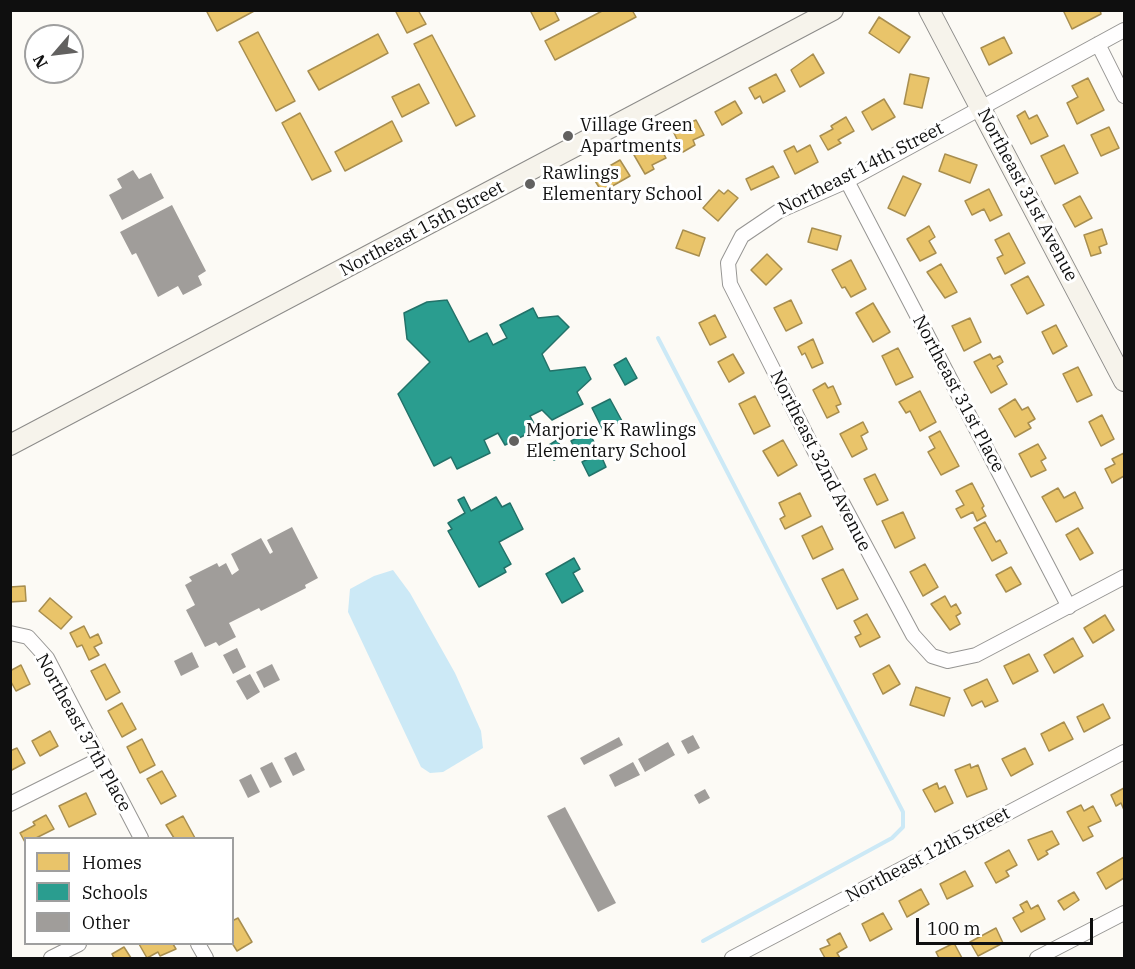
<!DOCTYPE html>
<style>
body{margin:0}
#map{position:relative;width:1135px;height:969px;overflow:hidden;background:#fcfaf5;font-family:"IBM Plex Serif",serif}
canvas{display:block}
.frame{position:absolute;inset:0;border:12px solid #0f0f0f;pointer-events:none}
.legend{position:absolute;left:24px;top:837px;width:210px;height:108px;box-sizing:border-box;background:#fff;border:2px solid #9f9f9f;margin:0;padding:8px 10px;list-style:none;font-size:18px;color:#0f0f0f}
.legend li{display:flex;align-items:center;gap:12px;height:30px}
.legend b{width:30px;border:2px solid #9f9f9f}
.north{position:absolute;left:24px;top:24px;width:60px;height:60px;box-sizing:border-box;background:#fff;border:2px solid #9f9f9f;border-radius:50%;rotate:242deg;font-size:16px;font-weight:700;line-height:24px;text-align:center;color:#0f0f0f}
.north::after{content:'';display:block;margin:auto;width:21px;height:27px;background:#626160;clip-path:polygon(50% 0,100% 100%,50% 72%,0 100%)}
.scale{position:absolute;left:916px;top:918px;width:177px;height:27px;box-sizing:border-box;border:3px solid #0f0f0f;border-top:0;padding-left:8px;font-size:18px;line-height:21px;white-space:nowrap;color:#0f0f0f;-webkit-text-stroke:4px #fff;paint-order:stroke}
</style>
<div id="map">
<canvas width="1135" height="969"></canvas>
<div class="frame"></div>
<ul class="legend">
<li><b style="height:16px;background:#e9c46a"></b>Homes</li>
<li><b style="height:16px;background:#2a9d8f"></b>Schools</li>
<li><b style="height:16px;background:#a09d9a"></b>Other</li>
</ul>
<div class="north">N</div>
<div class="scale">100 m</div>
</div>
<script>
const ctx = document.querySelector('canvas').getContext('2d');
ctx.lineJoin = 'round';
function fill(path, color) {
  ctx.fillStyle = color;
  ctx.fill(path, 'evenodd');
}
function toPath(rows) {
  const path = new Path2D();
  for (const r of rows) {
    path.moveTo(r[0], r[1]);
    for (let i = 2; i < r.length; i += 2) path.lineTo(r[i], r[i + 1]);
  }
  return path;
}
function stroke(path, color, width, dash) {
  ctx.strokeStyle = color;
  ctx.lineWidth = width;
  ctx.lineCap = dash ? 'butt' : 'round';
  ctx.setLineDash(dash || []);
  ctx.stroke(path);
}
function write(font, color, halo, rows, align = 'center') {
  ctx.font = font + ' "IBM Plex Serif",serif';
  ctx.lineWidth = 6;
  ctx.setLineDash([]);
  ctx.textBaseline = 'middle';
  ctx.strokeStyle = halo;
  ctx.fillStyle = color;
  for (const [text, x, y, turn = 0] of rows) {
    ctx.save();
    ctx.translate(x, y);
    ctx.rotate((+turn || 0) * Math.PI / 180);
    ctx.textAlign = isNaN(turn) ? turn : align;
    if (halo) ctx.strokeText(text, 0, 0);
    ctx.fillText(text, 0, 0);
    ctx.restore();
  }
}
fill(toPath([
 [393,570,410,593,455,673,481,731,483,748,443,772,430,773,421,767,348,612,350,589,374,576]
]), '#cce9f6');
const homes = toPath([
 [210,10,256,10,217,31,207,12,210,10],
 [395,10,418,10,426,24,407,33,395,10],
 [530,10,554,10,559,20,540,30,530,10],
 [604,10,632,10,636,17,555,60,545,41,604,10],
 [1063,10,1100,10,1101,14,1072,29,1063,10],
 [879,17,910,37,899,53,869,33,879,17],
 [258,32,295,101,276,111,239,42,258,32],
 [378,34,388,53,319,90,308,71,378,34],
 [432,35,475,116,456,126,414,44,432,35],
 [1004,37,1012,53,989,65,981,48,1004,37],
 [813,54,824,73,800,87,791,70,813,54],
 [776,74,785,91,763,103,760,96,755,99,749,88,776,74],
 [910,74,929,78,922,108,904,104,910,74],
 [1088,78,1104,110,1077,124,1067,103,1078,97,1072,86,1088,78],
 [419,84,429,103,402,117,392,97,419,84],
 [884,99,895,117,872,130,862,112,884,99],
 [735,101,742,113,722,125,715,112,735,101],
 [1025,111,1029,119,1037,115,1048,136,1031,144,1017,116,1025,111],
 [300,113,331,171,312,180,282,123,300,113],
 [846,117,854,131,838,140,841,143,828,150,820,136,833,129,831,126,846,117],
 [696,120,704,135,693,140,695,145,683,152,673,131,696,120],
 [392,121,402,141,345,171,335,152,392,121],
 [1109,127,1119,148,1101,156,1091,135,1109,127],
 [657,142,666,158,652,165,654,169,645,174,634,155,657,142],
 [810,145,818,162,795,174,784,151,794,146,797,152,810,145],
 [1064,145,1078,173,1055,184,1041,156,1064,145],
 [945,154,977,165,970,183,939,171,945,154],
 [620,160,630,176,602,192,592,176,620,160],
 [773,166,779,177,751,190,746,179,773,166],
 [903,176,921,184,905,216,888,208,903,176],
 [989,189,1002,215,990,221,984,209,972,215,965,201,989,189],
 [719,190,724,194,728,190,738,198,718,221,703,208,719,190],
 [1080,196,1092,218,1075,227,1063,205,1080,196],
 [929,226,935,237,929,241,936,253,920,261,907,239,929,226],
 [812,228,841,236,837,250,808,242,812,228],
 [1102,229,1107,244,1099,247,1101,253,1091,256,1084,235,1102,229],
 [683,230,705,238,699,256,676,248,683,230],
 [1009,233,1025,263,1005,274,997,258,1003,255,995,240,1009,233],
 [767,254,782,269,766,285,751,270,767,254],
 [851,260,866,289,851,297,845,287,842,288,832,270,851,260],
 [941,264,957,292,945,298,927,272,941,264],
 [1028,276,1044,305,1027,314,1011,285,1028,276],
 [791,300,802,323,786,331,774,308,791,300],
 [873,303,890,332,873,342,856,313,873,303],
 [715,315,726,337,710,345,699,323,715,315],
 [970,318,981,342,964,351,952,326,970,318],
 [1056,325,1067,346,1053,354,1042,332,1056,325],
 [813,339,823,363,812,368,805,353,802,355,798,347,813,339],
 [898,348,913,377,896,385,882,356,898,348],
 [733,354,744,373,729,382,718,362,733,354],
 [990,354,993,359,1000,356,1003,362,997,366,1007,384,991,393,974,362,990,354],
 [1078,367,1092,395,1077,402,1063,374,1078,367],
 [825,383,828,388,833,386,841,404,836,406,839,412,827,418,813,390,825,383],
 [920,391,936,422,920,431,910,411,906,413,899,402,920,391],
 [755,396,770,426,754,434,739,404,755,396],
 [1015,399,1022,410,1028,407,1035,419,1028,423,1031,428,1015,437,999,409,1015,399],
 [1102,415,1114,439,1101,446,1089,422,1102,415],
 [863,422,868,432,861,436,867,449,852,457,840,434,863,422],
 [940,431,959,466,941,475,928,452,935,448,929,437,940,431],
 [783,440,797,465,778,476,763,451,783,440],
 [1038,444,1046,458,1041,461,1046,470,1031,477,1019,454,1038,444],
 [1124,453,1124,476,1112,483,1105,469,1115,464,1112,459,1124,453],
 [875,474,888,500,877,505,864,479,875,474],
 [972,483,984,506,982,508,986,516,977,521,973,512,961,518,956,509,964,505,956,491,972,483],
 [1058,488,1064,498,1075,492,1083,508,1056,522,1042,497,1058,488],
 [800,493,811,516,785,529,780,519,785,516,779,503,800,493],
 [903,512,915,538,895,548,882,521,903,512],
 [985,522,996,542,1000,540,1007,553,992,561,974,528,985,522],
 [822,526,833,549,813,559,802,536,822,526],
 [1078,528,1093,553,1080,560,1066,535,1078,528],
 [925,564,938,587,923,596,910,572,925,564],
 [1011,567,1021,584,1006,592,996,575,1011,567],
 [843,569,858,599,837,609,822,579,843,569],
 [25,586,26,601,10,602,10,587,25,586],
 [945,596,951,607,956,604,961,613,956,616,960,624,950,630,931,604,945,596],
 [50,598,72,617,61,629,39,611,50,598],
 [867,614,880,637,860,647,855,637,861,634,854,621,867,614],
 [1105,615,1114,630,1093,643,1084,628,1105,615],
 [84,626,90,638,98,634,102,643,94,647,99,655,89,660,82,645,77,647,70,633,84,626],
 [1073,638,1083,656,1054,673,1044,655,1073,638],
 [1029,654,1038,671,1013,684,1004,666,1029,654],
 [105,664,120,692,106,700,91,671,105,664],
 [21,665,30,684,16,691,10,680,10,671,21,665],
 [889,665,900,684,883,694,873,674,889,665],
 [987,679,998,701,985,707,982,701,972,706,964,690,987,679],
 [916,687,950,698,944,716,910,705,916,687],
 [122,703,136,729,122,737,108,711,122,703],
 [1103,704,1110,718,1084,732,1077,717,1103,704],
 [1064,722,1073,739,1049,751,1041,734,1064,722],
 [50,731,58,746,40,756,32,741,50,731],
 [142,739,155,765,140,773,127,747,142,739],
 [17,748,25,763,10,771,10,751,17,748],
 [1025,748,1033,764,1011,776,1002,759,1025,748],
 [970,764,971,768,978,765,987,789,967,797,955,770,970,764],
 [162,771,176,796,161,804,147,779,162,771],
 [937,783,939,789,945,786,953,803,935,812,923,790,937,783],
 [1124,788,1124,810,1121,803,1116,806,1111,795,1124,788],
 [86,793,96,814,69,827,59,806,86,793],
 [1081,805,1084,811,1093,806,1101,821,1088,827,1093,836,1083,841,1067,812,1081,805],
 [46,815,54,829,36,838,26,838,26,844,20,833,35,825,33,822,46,815],
 [183,816,195,838,174,838,166,825,183,816],
 [1052,831,1059,844,1046,851,1048,854,1038,860,1028,840,1052,831],
 [1009,850,1017,865,1006,871,1009,876,996,883,985,863,1009,850],
 [1124,857,1124,878,1106,889,1097,873,1124,857],
 [965,871,973,886,947,899,940,884,965,871],
 [921,889,929,904,907,917,899,901,921,889],
 [1074,892,1079,900,1064,910,1058,901,1074,892],
 [1027,901,1031,909,1038,905,1045,919,1021,932,1013,918,1024,912,1020,905,1027,901],
 [883,913,892,929,870,941,862,924,883,913],
 [238,918,252,942,237,951,232,943,232,921,238,918],
 [996,928,1003,943,978,956,970,942,996,928],
 [840,933,847,947,837,953,840,958,825,958,820,949,830,945,827,940,840,933],
 [954,943,962,958,939,958,936,952,954,943],
 [139,944,173,944,176,949,160,956,158,952,147,958,139,944],
 [124,947,131,958,114,958,112,954,124,947]
]);
fill(homes, '#e9c46a');
stroke(homes, '#a88e4f', 1.5);
const schools = toPath([
 [447,300,469,342,487,333,493,345,507,338,500,325,533,308,538,318,558,316,569,327,542,354,550,371,585,367,591,379,577,392,583,404,552,420,542,410,530,416,537,429,505,445,498,433,484,440,490,453,457,469,451,457,434,466,398,394,430,362,407,339,404,313,427,302,447,300],
 [626,358,637,378,625,385,614,365,626,358],
 [610,399,622,421,603,430,592,408,610,399],
 [589,432,596,446,578,455,571,441,589,432],
 [557,440,565,454,554,460,546,447,557,440],
 [600,453,606,467,589,476,582,462,600,453],
 [464,497,471,511,496,497,502,507,510,503,523,529,499,542,511,564,504,568,506,572,479,587,448,531,452,529,448,523,465,513,458,500,464,497],
 [574,558,580,569,573,573,583,591,562,603,546,574,574,558]
]);
fill(schools, '#2a9d8f');
stroke(schools, '#227269', 1.5);
stroke(toPath([
 [658,338,903,812,903,827,892,838,703,941]
]), '#cce9f6', 4);
fill(toPath([
 [133,170,139,179,151,173,164,198,122,220,109,195,122,188,117,179],
 [172,205,206,271,198,276,202,285,183,295,178,286,158,297,136,253,132,255,120,232],
 [292,527,318,578,305,585,306,588,261,611,259,608,229,623,236,637,219,646,216,642,205,647,186,610,195,605,185,585,192,581,189,577,217,563,219,567,226,563,232,575,239,570,231,554,261,538,270,554,273,552,267,540],
 [237,648,246,667,233,674,223,655],
 [192,652,199,667,181,676,174,661],
 [272,664,280,680,264,688,256,672],
 [250,674,260,692,247,700,236,681],
 [693,735,700,748,688,754,681,741],
 [619,737,623,745,584,765,580,758],
 [668,742,675,755,645,772,638,759],
 [296,752,305,770,293,776,284,758],
 [272,762,282,782,270,788,260,768],
 [633,762,640,775,615,787,609,775],
 [251,774,260,792,248,798,239,780],
 [705,789,710,798,699,804,694,795],
 [565,807,616,903,598,912,547,816]
]), '#a09d9a');
const street = toPath([
 [1124,30,847,181,779,211,742,236,728,263,730,284,814,450,913,635,932,656,948,661,976,655,1124,577],
 [1098,44,1124,96],
 [847,181,1069,607],
 [10,633,28,637,47,658,141,838],
 [10,804,98,760],
 [198,944,206,958],
 [51,958,79,944],
 [732,958,1124,752],
 [1037,958,1124,913]
]);
const secondary = toPath([
 [929,10,1124,381],
 [10,445,833,10]
]);
stroke(street, '#969593', 16);
stroke(secondary, '#8c8b89', 22);
stroke(street, '#fffefe', 14);
stroke(secondary, '#f6f3eb', 20);
for (const [x, y, r, color] of [
 [568,136,6,"#626160"],
 [530,184,6,"#626160"],
 [514,441,6,"#626160"]
]) {
  const dot = new Path2D();
  dot.arc(x, y, r, 0, 2 * Math.PI);
  ctx.fillStyle = color;
  ctx.fill(dot);
  stroke(dot, '#fff', 2);
}
write('18px', '#0f0f0f', '#fff', [
 ["Village Green",580,126],
 ["Apartments",580,147],
 ["Rawlings",542,174],
 ["Elementary School",542,195],
 ["Marjorie K Rawlings",526,431],
 ["Elementary School",526,452]
], 'left');
write('18px', '#0f0f0f', '#fff', [
 ["Northeast 14th Street",861,169,-27],
 ["Northeast 31st Avenue",1027,195,62],
 ["Northeast 15th Street",422,229,-28],
 ["Northeast 31st Place",958,394,62],
 ["Northeast 32nd Avenue",820,461,63],
 ["Northeast 37th Place",83,733,61],
 ["Northeast 12th Street",928,855,-28]
]);
</script>
